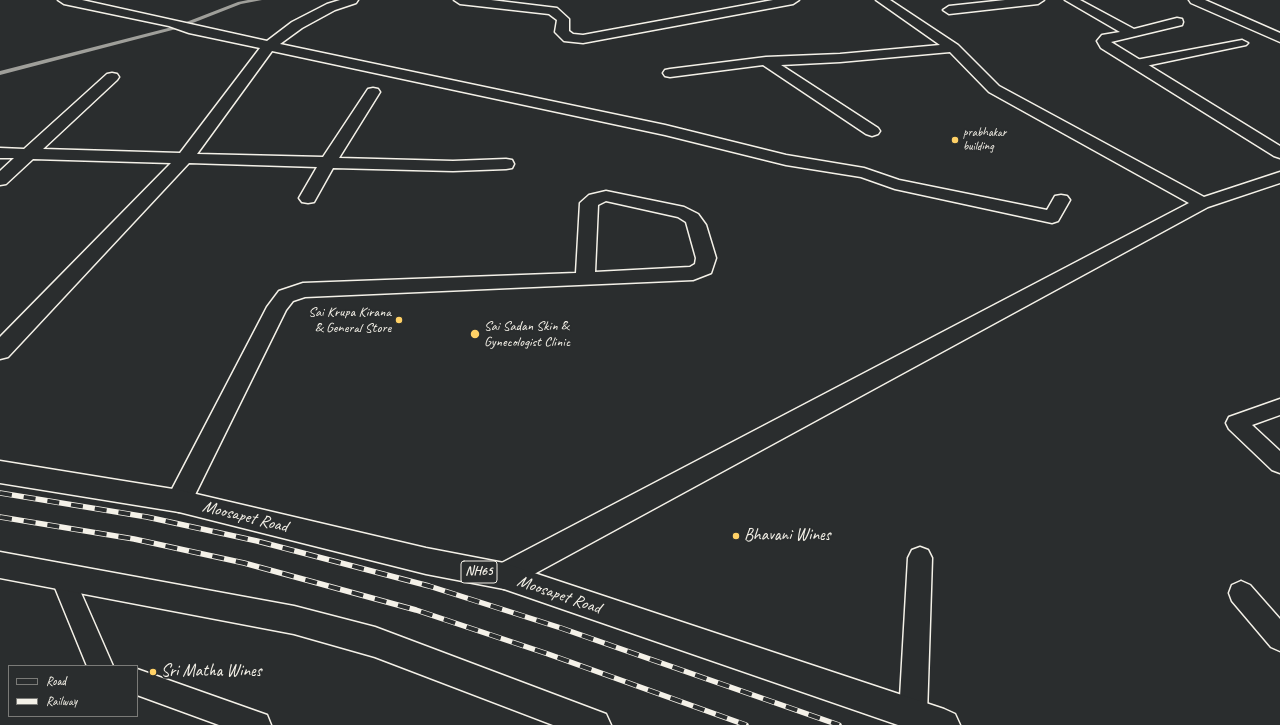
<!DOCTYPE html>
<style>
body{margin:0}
#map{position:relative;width:1280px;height:725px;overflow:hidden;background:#2a2d2e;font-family:Caveat,sans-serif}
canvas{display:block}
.legend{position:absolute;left:8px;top:665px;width:130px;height:52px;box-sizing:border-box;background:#2a2d2e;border:1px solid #7b7b78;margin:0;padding:5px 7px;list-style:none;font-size:12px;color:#f4f1e8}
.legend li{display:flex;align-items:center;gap:8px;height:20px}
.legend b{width:20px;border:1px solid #7b7b78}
</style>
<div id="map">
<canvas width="1280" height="725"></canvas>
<ul class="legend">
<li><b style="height:5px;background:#2a2d2e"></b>Road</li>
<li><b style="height:5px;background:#f4f1e8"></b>Railway</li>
</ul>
</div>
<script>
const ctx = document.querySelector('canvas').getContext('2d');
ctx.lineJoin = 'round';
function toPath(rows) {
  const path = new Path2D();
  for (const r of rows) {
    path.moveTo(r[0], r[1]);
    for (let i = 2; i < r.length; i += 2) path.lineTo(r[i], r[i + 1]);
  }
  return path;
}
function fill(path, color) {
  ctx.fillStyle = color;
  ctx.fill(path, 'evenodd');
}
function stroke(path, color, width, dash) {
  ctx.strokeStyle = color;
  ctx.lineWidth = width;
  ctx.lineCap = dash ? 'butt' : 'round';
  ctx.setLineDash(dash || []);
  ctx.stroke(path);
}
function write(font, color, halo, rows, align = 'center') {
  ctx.font = font + ' Caveat,sans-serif';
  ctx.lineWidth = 3.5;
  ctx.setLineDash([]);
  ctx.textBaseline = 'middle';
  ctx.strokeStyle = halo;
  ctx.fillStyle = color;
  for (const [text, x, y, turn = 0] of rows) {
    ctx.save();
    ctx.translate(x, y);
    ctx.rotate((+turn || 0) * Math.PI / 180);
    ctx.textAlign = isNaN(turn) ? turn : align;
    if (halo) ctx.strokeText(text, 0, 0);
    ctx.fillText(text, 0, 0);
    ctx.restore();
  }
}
fill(toPath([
 [248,0,262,0,241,4,180,28,0,75,0,71,176,26,238,2,248,0]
]), '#9f9f9a');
const lane = toPath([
 [1242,40,1248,43,1246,45,1136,68,1130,64,1136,60,1242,40],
 [1280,399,1280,415,1252,425,1280,451,1280,473,1272,470,1229,429,1226,423,1229,417,1280,399],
 [920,547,928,550,932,558,927,715,923,725,904,725,899,715,908,558,912,550,920,547],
 [63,567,71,570,113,666,87,666,51,578,55,570,63,567],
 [1241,581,1250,585,1280,619,1280,651,1271,647,1232,601,1229,593,1232,585,1241,581],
 [137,669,267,715,271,725,219,725,137,695,137,669]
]);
const street = toPath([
 [58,0,82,0,267,41,292,22,327,4,340,0,358,0,356,3,335,10,302,28,280,44,665,125,786,155,864,168,899,180,1047,210,1055,196,1061,195,1067,196,1070,200,1058,221,1052,223,895,189,861,177,786,165,665,135,272,51,197,154,323,157,368,89,373,88,378,89,380,92,339,158,453,161,506,159,512,160,514,164,512,168,506,169,453,171,333,168,314,202,308,203,302,202,299,198,317,167,189,163,8,357,0,359,0,337,171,163,33,159,6,184,0,185,0,171,14,158,0,158,0,148,24,149,107,74,112,73,117,74,119,77,117,80,43,149,180,153,260,48,189,33,169,26,64,4,58,0],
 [454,0,491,0,557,8,569,19,569,31,573,34,583,35,773,0,799,0,793,4,583,43,564,41,555,32,557,20,549,14,460,4,454,0],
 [876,0,890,0,958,45,999,86,1204,197,1280,172,1280,183,1208,207,514,585,504,589,494,585,490,576,494,567,1189,203,989,92,950,52,840,62,781,65,878,128,880,131,878,134,872,136,866,134,763,65,670,77,665,76,663,73,665,70,670,69,766,57,840,54,940,45,876,0],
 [1005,0,1044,0,1038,4,949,14,943,10,949,6,1005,0],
 [1065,0,1080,0,1134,29,1177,18,1182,19,1183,22,1182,25,1111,42,1280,146,1280,158,1274,156,1101,48,1097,41,1102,35,1120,32,1065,0],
 [1189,0,1205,0,1280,33,1280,42,1191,3,1189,0],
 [606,191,684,207,698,214,706,225,716,258,711,273,693,280,305,297,293,301,286,310,188,509,179,512,170,509,166,501,170,493,267,307,279,291,303,283,576,273,580,203,589,195,606,191],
 [606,201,678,217,686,222,696,258,695,264,690,267,595,272,598,205,606,201]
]);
const highway = toPath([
 [0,461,179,490,426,548,504,563,944,709,955,714,960,725,898,725,504,589,426,574,179,512,0,483,0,461],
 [0,552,294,606,375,627,606,714,611,725,553,725,375,657,294,634,0,578,0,552]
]);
stroke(lane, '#f4f1e8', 3);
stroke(street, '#f4f1e8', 3);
stroke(highway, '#f4f1e8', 3);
fill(lane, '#2a2d2e');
fill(street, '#2a2d2e');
fill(highway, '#2a2d2e');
const rail = toPath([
 [0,493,147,517,257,541,429,586,561,628,839,725],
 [0,517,134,539,244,563,416,610,548,654,746,725]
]);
stroke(rail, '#f4f1e8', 5.5);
stroke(rail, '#2a2d2e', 4, [12]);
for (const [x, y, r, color] of [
 [955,140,4,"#ffd166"],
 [399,320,4,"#ffd166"],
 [475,334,5,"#ffd166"],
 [736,536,4,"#ffd166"],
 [153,672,4,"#ffd166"]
]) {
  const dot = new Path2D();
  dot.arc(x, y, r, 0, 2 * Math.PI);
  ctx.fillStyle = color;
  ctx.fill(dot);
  stroke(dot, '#2a2d2e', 1.5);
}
write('12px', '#f4f1e8', '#2a2d2e', [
 ["prabhakar",963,133],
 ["building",963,147]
], 'left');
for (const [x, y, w] of [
 [479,572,36]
]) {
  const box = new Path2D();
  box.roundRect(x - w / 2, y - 11, w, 22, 3);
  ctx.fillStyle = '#2a2d2e';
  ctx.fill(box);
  stroke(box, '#f4f1e8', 1);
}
write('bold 13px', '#f4f1e8', null, [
 ["NH65",479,572]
]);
write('14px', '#f4f1e8', '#2a2d2e', [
 ["Sai Krupa Kirana",391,312],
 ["& General Store",391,328],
 ["Sai Sadan Skin &",484,326,"left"],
 ["Gynecologist Clinic",484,342,"left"]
], 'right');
write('17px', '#f4f1e8', '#2a2d2e', [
 ["Moosapet Road",245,517,14],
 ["Moosapet Road",559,595,19]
]);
write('17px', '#f4f1e8', '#2a2d2e', [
 ["Bhavani Wines",744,536],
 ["Sri Matha Wines",161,672]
], 'left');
</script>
